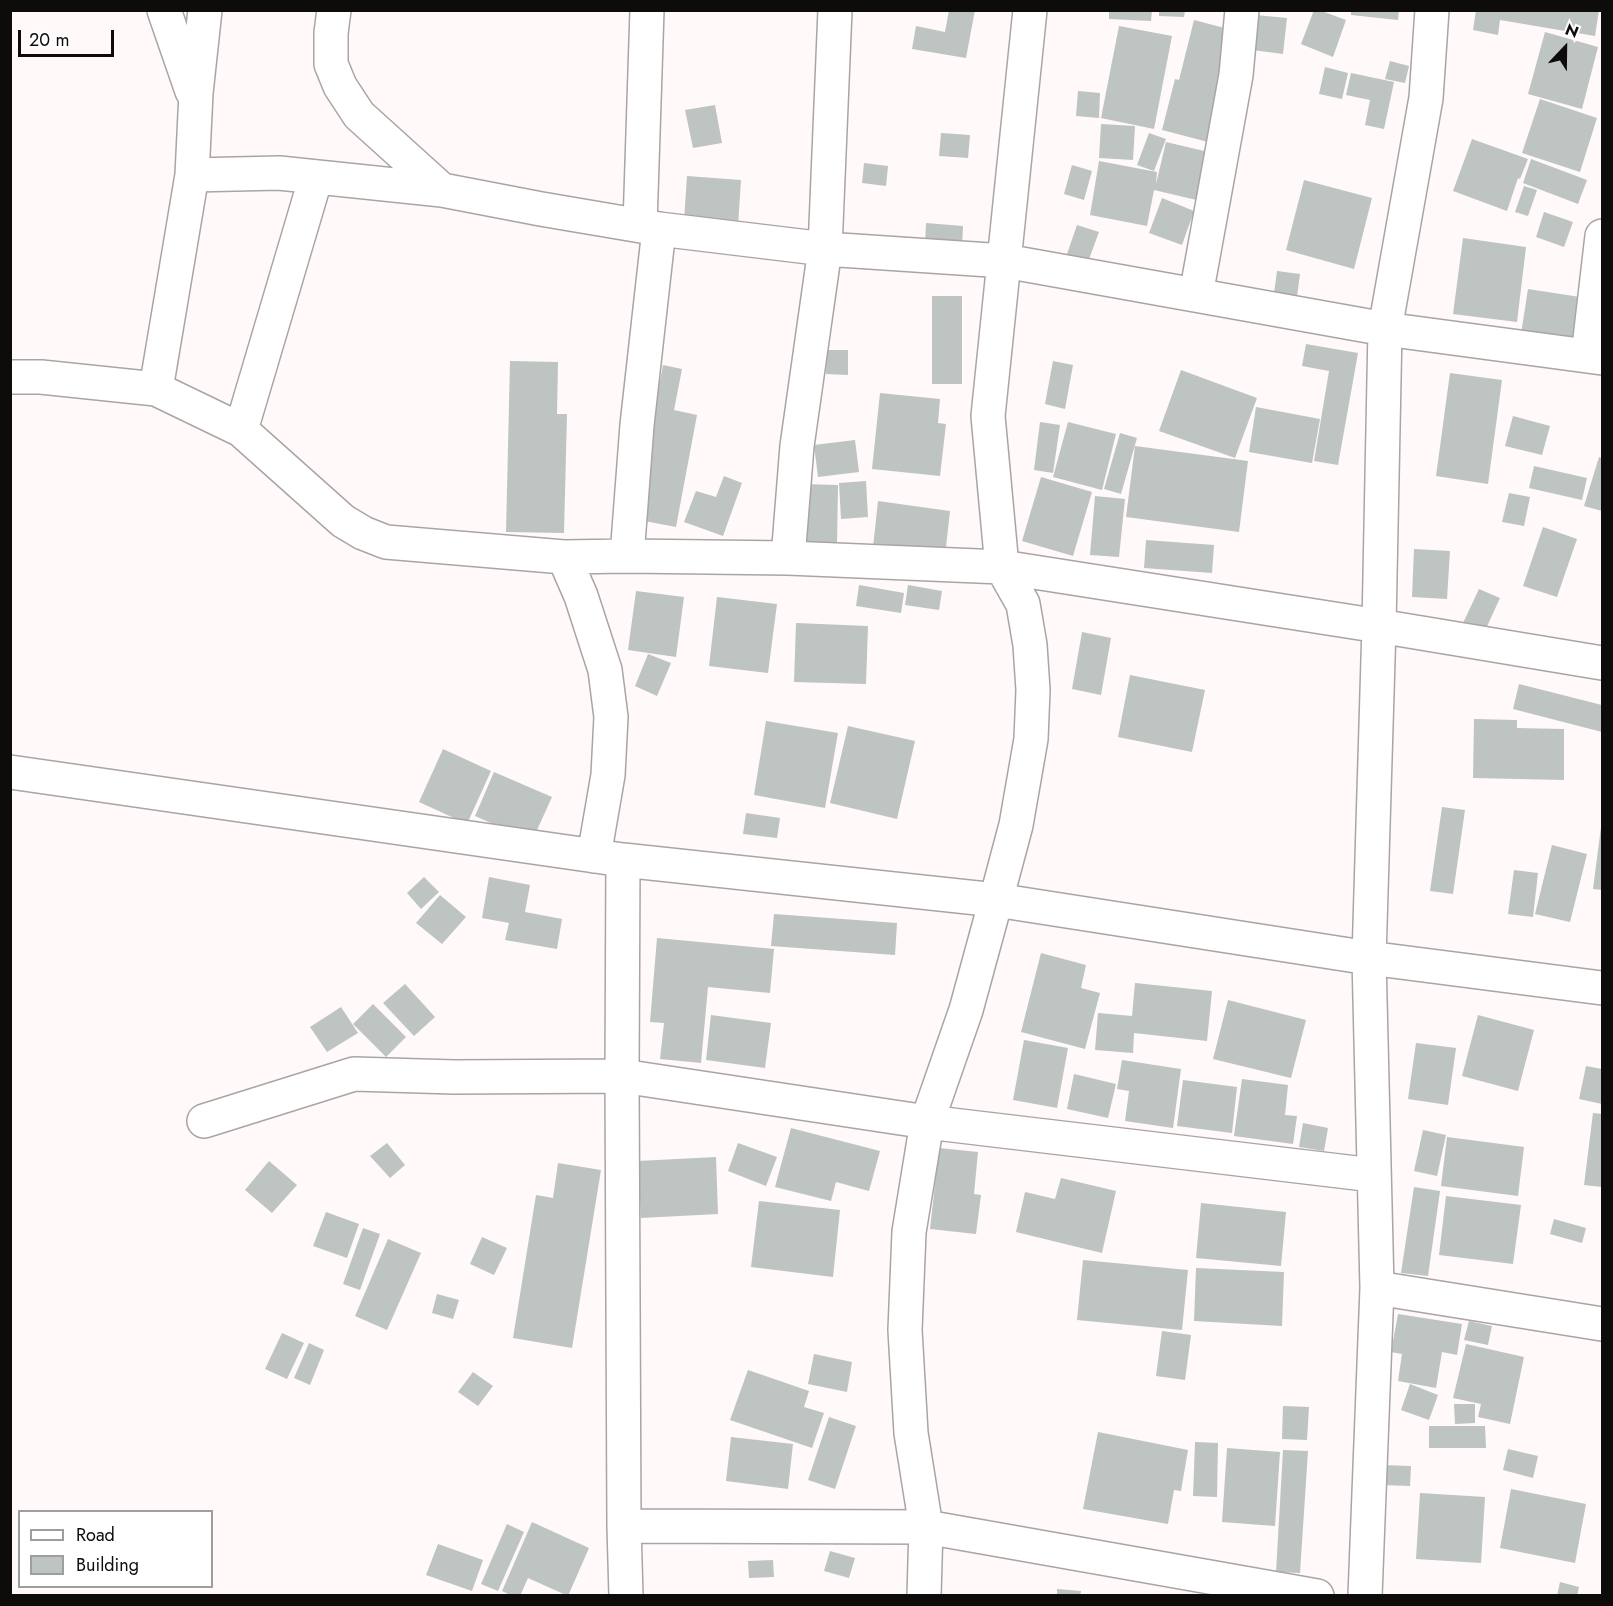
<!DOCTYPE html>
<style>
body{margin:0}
#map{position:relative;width:1613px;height:1606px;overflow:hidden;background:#fff9f9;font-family:Jost,sans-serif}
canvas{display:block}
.frame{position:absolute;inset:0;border:12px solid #0e0b0b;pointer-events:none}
.legend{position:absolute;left:18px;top:1510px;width:195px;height:78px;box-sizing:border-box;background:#fff;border:2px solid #9f9d9d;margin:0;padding:8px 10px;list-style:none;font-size:18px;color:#0e0b0b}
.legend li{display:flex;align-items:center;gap:12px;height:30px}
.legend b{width:30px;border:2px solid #9f9d9d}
.north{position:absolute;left:1535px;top:18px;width:60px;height:60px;-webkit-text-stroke:4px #fff;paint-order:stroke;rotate:22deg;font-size:16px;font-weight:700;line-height:24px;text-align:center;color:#0e0b0b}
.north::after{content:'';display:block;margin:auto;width:21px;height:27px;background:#0e0b0b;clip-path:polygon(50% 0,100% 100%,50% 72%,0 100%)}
.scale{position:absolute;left:18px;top:30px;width:96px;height:27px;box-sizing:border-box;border:3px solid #0e0b0b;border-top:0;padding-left:8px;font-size:18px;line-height:21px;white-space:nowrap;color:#0e0b0b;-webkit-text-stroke:4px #fff;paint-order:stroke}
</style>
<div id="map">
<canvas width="1613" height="1606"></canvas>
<div class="frame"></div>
<ul class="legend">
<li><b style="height:8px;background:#fff"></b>Road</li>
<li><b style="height:16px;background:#bec4c1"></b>Building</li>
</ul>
<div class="north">N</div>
<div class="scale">20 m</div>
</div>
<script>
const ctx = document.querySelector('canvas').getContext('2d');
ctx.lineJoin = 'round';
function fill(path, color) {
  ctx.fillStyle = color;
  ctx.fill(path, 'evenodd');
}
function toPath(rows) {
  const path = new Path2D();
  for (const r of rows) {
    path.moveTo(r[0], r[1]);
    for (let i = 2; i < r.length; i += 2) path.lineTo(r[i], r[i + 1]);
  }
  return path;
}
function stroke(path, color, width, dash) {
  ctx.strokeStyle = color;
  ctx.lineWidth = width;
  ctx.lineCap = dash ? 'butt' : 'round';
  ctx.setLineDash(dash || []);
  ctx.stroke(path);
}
fill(toPath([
 [949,10,975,10,966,58,912,49,916,26,945,32],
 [1109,10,1152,10,1151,21,1109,19],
 [1159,10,1185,10,1184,17,1159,16],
 [1314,10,1319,10,1346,20,1333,57,1301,44],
 [1351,10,1399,10,1398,20,1351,15],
 [1476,10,1599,10,1595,36,1500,20,1498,35,1473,30],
 [1256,15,1287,18,1283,54,1252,50],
 [1194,20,1236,31,1208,142,1162,130,1175,79,1179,80],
 [1119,26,1172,36,1154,129,1101,118],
 [1545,32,1598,47,1582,109,1528,94],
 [1390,61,1409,66,1405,83,1385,79],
 [1325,67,1348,73,1342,99,1319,94],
 [1351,73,1394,82,1384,129,1365,125,1370,100,1346,95],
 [1078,91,1100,93,1099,118,1076,116],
 [1540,99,1597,118,1580,172,1522,153],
 [715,105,722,143,693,148,685,110],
 [1101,124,1135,126,1133,160,1099,158],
 [941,133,970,135,968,158,939,156],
 [1149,133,1166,139,1154,171,1137,165],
 [1472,139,1528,159,1520,179,1518,178,1507,211,1453,191],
 [1166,142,1217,154,1205,202,1154,190,1147,226,1090,215,1099,161,1157,172,1156,184],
 [1531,159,1587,180,1578,204,1523,183],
 [864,163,888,166,886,186,862,183],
 [1072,165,1092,171,1084,200,1064,194],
 [687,176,741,180,738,226,684,221],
 [1304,180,1372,198,1354,269,1286,250],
 [1524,186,1537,190,1528,216,1515,212],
 [1162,198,1194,211,1182,245,1149,233],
 [1544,212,1573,222,1564,247,1536,237],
 [926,223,963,226,962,249,925,245],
 [1077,225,1099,232,1088,262,1067,254],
 [1463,238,1526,247,1517,322,1453,314],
 [1277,271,1300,274,1297,297,1274,293],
 [1528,289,1580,297,1573,341,1521,334],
 [932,296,962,296,962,384,932,384],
 [1306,344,1358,353,1338,465,1314,461,1329,371,1302,366],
 [827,350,848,350,848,375,826,374],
 [510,361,558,362,557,414,567,414,564,533,506,532],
 [1053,361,1073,365,1065,409,1045,404],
 [663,365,682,369,674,410,697,415,676,527,634,519],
 [1181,370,1257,398,1235,458,1159,431],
 [1450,373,1502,380,1488,484,1436,476],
 [880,393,940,399,938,423,946,424,940,476,872,469],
 [1256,407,1320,419,1312,463,1249,452],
 [1513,416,1550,426,1542,455,1505,446],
 [1040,422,1060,425,1053,473,1034,470],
 [1068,422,1116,434,1102,490,1053,477],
 [1120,433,1137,438,1121,494,1104,489],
 [855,440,859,472,818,477,814,445],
 [1135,446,1248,461,1239,532,1126,517],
 [1599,457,1602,458,1602,511,1584,506],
 [1534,466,1587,478,1582,500,1529,488],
 [724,476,742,483,723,536,684,522,696,491,716,497],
 [1041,477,1092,492,1073,556,1022,541],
 [866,481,868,517,841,519,839,483],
 [803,484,838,485,837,546,801,545],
 [1509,493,1530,497,1524,526,1502,522],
 [1095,496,1125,499,1119,557,1090,555],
 [878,501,950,511,945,556,873,547],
 [1543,527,1577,539,1557,597,1523,586],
 [1146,540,1214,545,1212,573,1144,568],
 [1414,549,1450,551,1447,599,1412,597],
 [859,585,904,593,901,613,856,606],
 [908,585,942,591,939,610,905,605],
 [1479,589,1500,598,1484,633,1463,623],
 [636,591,684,597,676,657,628,650],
 [717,597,777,604,768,673,709,666],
 [796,623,868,626,866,684,794,682],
 [1082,632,1111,638,1101,695,1072,689],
 [648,654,671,663,657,696,635,686],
 [1130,675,1205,690,1192,752,1118,737],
 [1519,684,1602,705,1602,732,1513,709],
 [1474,719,1517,720,1517,728,1564,729,1564,780,1473,778],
 [766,721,838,733,825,808,754,795],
 [848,726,915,741,897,819,830,803],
 [443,749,491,771,467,824,419,802],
 [494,772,552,797,532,841,475,816],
 [1442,807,1465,810,1453,894,1430,891],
 [746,813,780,818,777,838,743,834],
 [1601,827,1602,827,1602,890,1593,889],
 [1552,845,1587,854,1570,922,1535,914],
 [1514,870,1538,873,1533,917,1508,914],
 [424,877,439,892,421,909,407,893],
 [489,877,530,885,525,912,562,919,557,949,505,940,509,923,482,918],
 [440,895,466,917,442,944,416,923],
 [774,914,897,923,895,955,771,946],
 [657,938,774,949,770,993,708,987,701,1063,660,1059,664,1023,650,1022],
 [1041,953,1086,965,1081,988,1100,993,1085,1049,1021,1032],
 [1135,983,1212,991,1207,1041,1134,1033,1133,1053,1095,1050,1098,1013,1132,1016],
 [405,984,435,1017,414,1036,383,1003],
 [1228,1000,1306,1020,1291,1078,1213,1059],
 [373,1004,406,1037,386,1057,353,1024],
 [341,1007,358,1033,327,1052,310,1027],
 [711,1015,771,1023,765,1068,706,1060],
 [1478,1015,1534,1030,1518,1091,1462,1076],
 [1024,1040,1068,1048,1057,1108,1013,1100],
 [1416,1043,1456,1048,1448,1105,1408,1099],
 [1122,1060,1181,1069,1173,1128,1125,1121,1129,1091,1117,1089],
 [1586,1066,1602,1069,1602,1104,1579,1099],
 [1074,1074,1116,1084,1108,1118,1067,1109],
 [1242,1079,1288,1085,1285,1115,1297,1116,1293,1144,1234,1136],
 [1183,1080,1237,1087,1232,1133,1177,1126],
 [1593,1113,1602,1114,1602,1187,1584,1185],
 [1303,1123,1328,1128,1324,1151,1299,1147],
 [791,1128,880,1151,869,1191,836,1182,831,1201,775,1187],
 [1423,1130,1446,1135,1437,1176,1414,1171],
 [1447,1137,1524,1147,1518,1196,1441,1186],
 [387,1143,405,1165,390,1178,370,1156],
 [738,1143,777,1157,766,1186,728,1171],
 [939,1148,978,1152,974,1194,981,1195,976,1234,930,1229],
 [716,1157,718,1214,641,1218,638,1161],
 [269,1161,297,1185,272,1213,245,1190],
 [558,1163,601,1170,572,1348,513,1338,536,1195,553,1198],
 [1061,1178,1116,1191,1102,1253,1016,1232,1025,1192,1055,1199],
 [1414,1187,1440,1191,1428,1276,1401,1273],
 [1446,1196,1521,1205,1513,1264,1439,1255],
 [759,1201,840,1210,833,1277,751,1267],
 [1201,1203,1286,1212,1281,1266,1196,1258],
 [326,1212,359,1224,347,1258,313,1246],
 [1554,1219,1586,1228,1582,1243,1550,1234],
 [363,1228,380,1234,360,1290,343,1284],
 [482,1237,507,1248,494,1275,470,1264],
 [388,1239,421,1253,387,1330,355,1316],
 [1083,1260,1188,1270,1182,1330,1077,1320],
 [1196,1268,1284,1272,1282,1326,1194,1321],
 [437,1294,459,1300,453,1319,432,1313],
 [1398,1314,1462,1324,1457,1355,1442,1352,1436,1388,1398,1381,1402,1354,1391,1352],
 [1469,1321,1492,1326,1488,1345,1464,1340],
 [1162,1331,1191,1335,1185,1380,1156,1376],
 [282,1333,304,1343,287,1379,265,1369],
 [309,1343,324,1350,310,1385,294,1378],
 [1466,1344,1524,1357,1510,1424,1478,1417,1481,1404,1453,1398],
 [814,1354,852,1362,847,1392,808,1384],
 [748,1370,809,1391,804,1407,824,1413,812,1448,730,1420],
 [473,1372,493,1386,478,1406,458,1392],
 [1410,1384,1438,1395,1429,1420,1401,1410],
 [1454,1404,1475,1404,1475,1423,1455,1424],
 [1283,1406,1309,1407,1307,1440,1282,1439],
 [829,1417,856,1426,835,1489,808,1480],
 [1429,1426,1485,1426,1486,1448,1429,1448],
 [1098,1432,1188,1450,1181,1491,1174,1490,1168,1524,1083,1509],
 [731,1437,793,1444,788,1489,726,1481],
 [1195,1442,1218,1443,1217,1497,1193,1496],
 [1227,1448,1280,1452,1275,1526,1222,1522],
 [1508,1449,1538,1456,1533,1478,1503,1470],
 [1283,1450,1308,1451,1300,1573,1276,1572],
 [1382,1465,1411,1466,1410,1486,1381,1485],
 [1511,1489,1586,1504,1575,1563,1500,1548],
 [1420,1493,1485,1497,1481,1563,1416,1559],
 [532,1522,589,1548,568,1596,528,1578,520,1596,512,1596,502,1591],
 [507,1524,524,1532,498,1591,481,1584],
 [438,1544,483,1560,472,1591,426,1575],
 [830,1551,855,1558,849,1578,824,1571],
 [773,1560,774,1577,749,1578,748,1561],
 [1560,1582,1579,1587,1577,1596,1557,1596],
 [1057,1589,1081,1591,1080,1596,1057,1596]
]), '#bec4c1');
const minor = toPath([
 [164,10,192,91],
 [334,10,331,33,331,64,340,86,359,115,442,190],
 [192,175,279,173,442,190,541,209,659,229,825,249,1005,261,1385,329,1602,358],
 [640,225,647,10],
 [1196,295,1236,75,1242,10],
 [1588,356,1602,236],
 [10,377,41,377,156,389,241,430,343,521,363,533,386,542,564,557,627,556,788,558,1002,567,1379,626,1602,663],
 [156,389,192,175,196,93,205,10],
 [241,430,316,177],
 [627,556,637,425,659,229],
 [564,557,581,596,605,670,611,717,608,775,594,856],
 [788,558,797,446,825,249,835,10],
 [10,772,623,860,996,900,1369,958,1602,988],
 [623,860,622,1076,624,1526,626,1596],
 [204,1121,354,1074,454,1077,622,1076,927,1122,1373,1175],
 [1377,1288,1602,1324],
 [624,1526,926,1527,1317,1596],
 [924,1596,926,1527,911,1433,905,1330,909,1232,927,1122,966,1010,996,900,1016,825,1031,739,1033,690,1030,645,1023,604,1002,567,988,416,1030,10],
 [1365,1596,1377,1288,1369,958,1379,626,1385,329,1426,98,1432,10]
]);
stroke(minor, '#aba4a4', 36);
stroke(minor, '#fff', 33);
</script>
